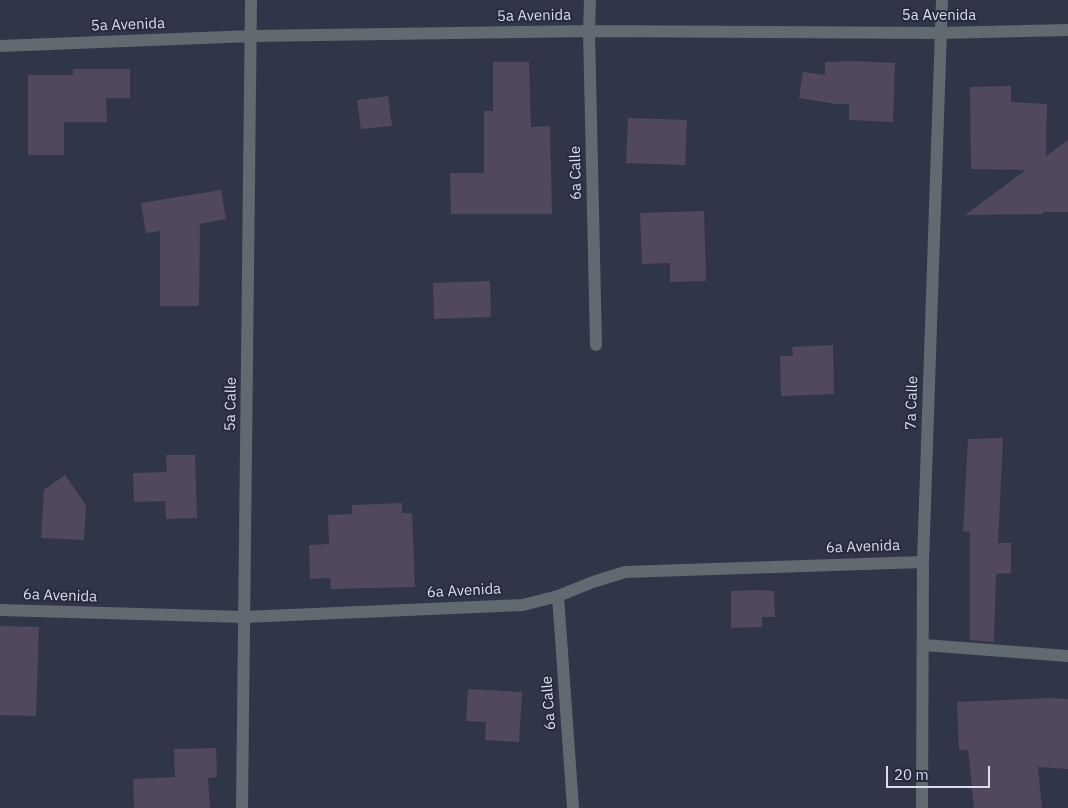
<!DOCTYPE html>
<style>
body{margin:0}
#map{position:relative;width:1068px;height:808px;overflow:hidden;background:#303548;font-family:"IBM Plex Sans",sans-serif}
canvas{display:block}
.scale{position:absolute;left:886px;top:766px;width:104px;height:22px;box-sizing:border-box;border:2px solid #dbdeeb;border-top:0;padding-left:6px;font-size:15px;line-height:18px;white-space:nowrap;color:#dbdeeb;-webkit-text-stroke:4px #262b3e;paint-order:stroke}
</style>
<div id="map">
<canvas width="1068" height="808"></canvas>
<div class="scale">20 m</div>
</div>
<script>
const ctx = document.querySelector('canvas').getContext('2d');
ctx.lineJoin = 'round';
function fill(path, color) {
  ctx.fillStyle = color;
  ctx.fill(path, 'evenodd');
}
function toPath(rows) {
  const path = new Path2D();
  for (const r of rows) {
    path.moveTo(r[0], r[1]);
    for (let i = 2; i < r.length; i += 2) path.lineTo(r[i], r[i + 1]);
  }
  return path;
}
function stroke(path, color, width, dash) {
  ctx.strokeStyle = color;
  ctx.lineWidth = width;
  ctx.lineCap = dash ? 'butt' : 'round';
  ctx.setLineDash(dash || []);
  ctx.stroke(path);
}
function write(font, color, halo, rows, align = 'center') {
  ctx.font = font + ' "IBM Plex Sans",sans-serif';
  ctx.lineWidth = 4;
  ctx.setLineDash([]);
  ctx.textBaseline = 'middle';
  ctx.strokeStyle = halo;
  ctx.fillStyle = color;
  for (const [text, x, y, turn = 0] of rows) {
    ctx.save();
    ctx.translate(x, y);
    ctx.rotate((+turn || 0) * Math.PI / 180);
    ctx.textAlign = isNaN(turn) ? turn : align;
    if (halo) ctx.strokeText(text, 0, 0);
    ctx.fillText(text, 0, 0);
    ctx.restore();
  }
}
fill(toPath([
 [851,61,895,63,893,122,849,120,849,104,836,104,799,98,803,72,825,75,825,62],
 [493,62,529,62,531,127,550,126,552,214,451,214,450,173,484,173,484,111,493,111],
 [73,69,130,69,130,98,106,98,107,122,64,122,64,155,28,155,28,75,73,75],
 [1011,86,1011,102,1047,104,1046,156,1068,140,1068,212,1043,212,1043,214,965,215,1026,170,971,169,970,87],
 [388,96,392,126,361,129,357,100],
 [628,118,687,120,685,165,626,163],
 [221,190,226,219,200,224,199,306,160,306,160,231,146,233,141,203],
 [704,211,706,281,670,282,670,263,642,264,640,213],
 [490,281,491,317,434,319,433,283],
 [833,345,834,394,781,396,780,356,793,356,792,347],
 [1003,438,998,543,1011,543,1011,573,996,574,994,642,970,640,970,532,963,531,968,439],
 [166,455,195,455,197,518,166,519,165,501,134,502,133,473,167,472],
 [65,475,86,505,84,540,41,538,44,490],
 [402,503,402,513,412,513,415,587,331,589,330,578,310,579,309,545,329,544,328,515,352,514,352,505],
 [761,590,774,591,775,617,762,617,762,627,731,628,731,591],
 [0,626,39,627,36,716,0,715],
 [468,689,522,692,519,742,485,740,486,722,466,721],
 [1050,698,1068,699,1068,769,1038,767,1042,808,974,808,968,750,959,750,957,702],
 [216,748,217,777,208,778,210,808,134,808,133,779,175,777,174,749]
]), '#51485c');
stroke(toPath([
 [590,0,589,31,596,345],
 [0,46,252,36,589,31,941,33,1068,30],
 [558,596,573,808],
 [0,610,244,617,523,605,558,596,593,582,625,572,923,562],
 [924,645,1068,656],
 [242,808,251,0],
 [922,808,923,562,942,0]
]), '#616a71', 12);
write('15px', '#dbdeeb', '#262b3e', [
 ["5a Avenida",534,16,-1],
 ["5a Avenida",939,16],
 ["5a Avenida",128,25,-2],
 ["6a Calle",576,173,-91],
 ["7a Calle",912,403,-88],
 ["5a Calle",231,404,-89],
 ["6a Avenida",863,547,-2],
 ["6a Avenida",464,591,-3],
 ["6a Avenida",60,596,2],
 ["6a Calle",549,703,-94]
]);
</script>
